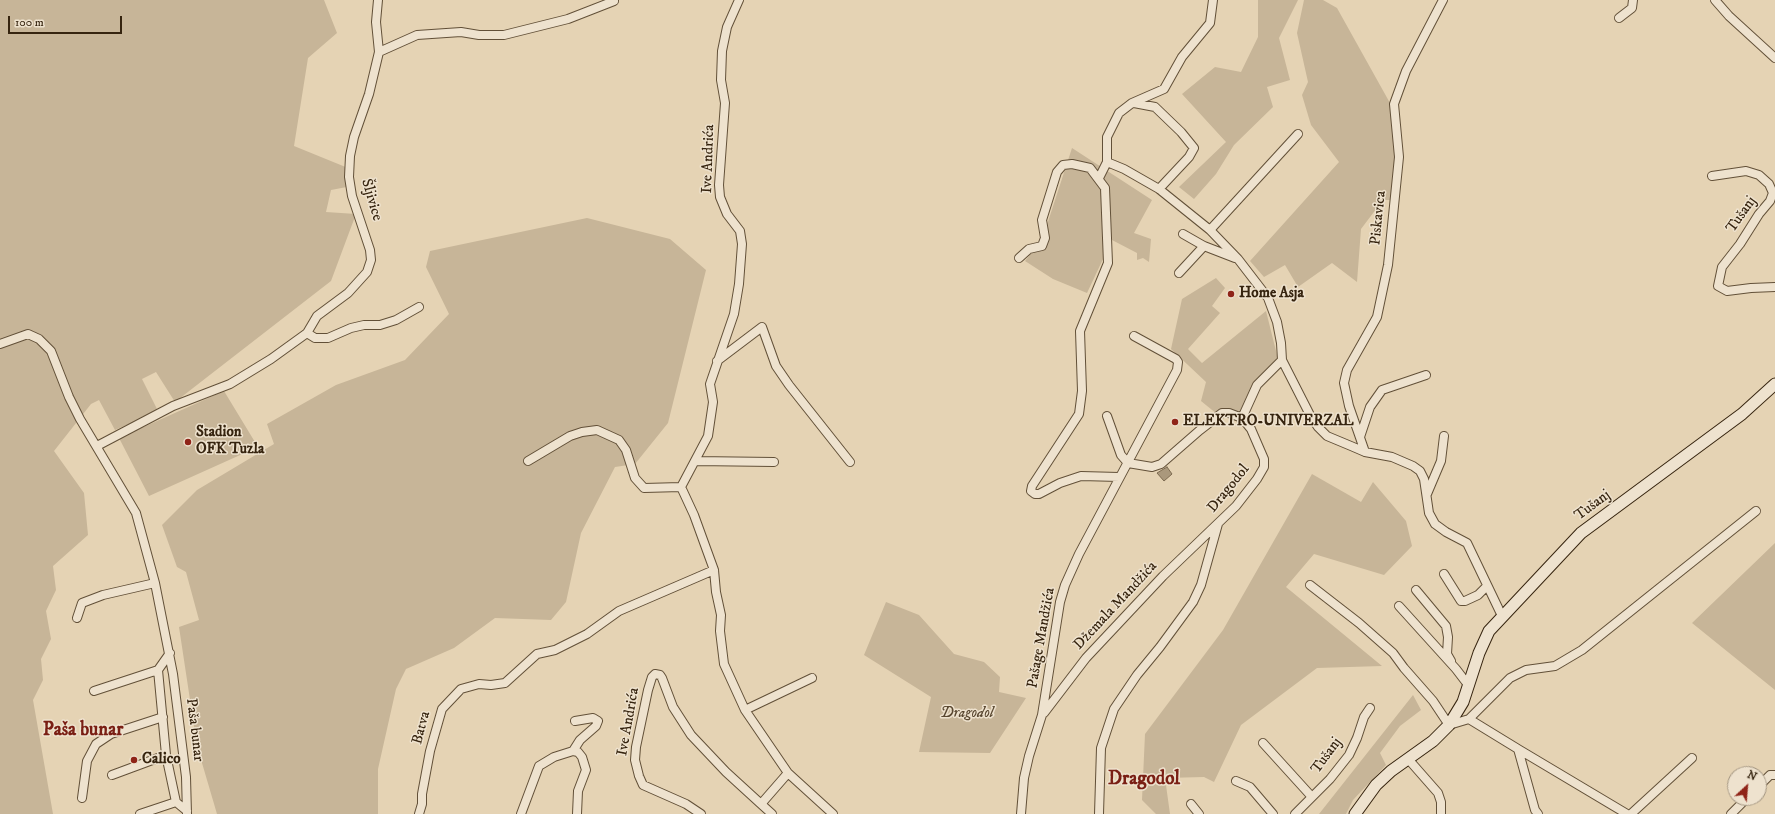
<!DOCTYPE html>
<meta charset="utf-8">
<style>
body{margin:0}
#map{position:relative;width:1775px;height:814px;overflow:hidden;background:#e5d3b4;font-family:"IM FELL DW Pica",serif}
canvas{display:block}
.north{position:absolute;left:1727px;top:766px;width:40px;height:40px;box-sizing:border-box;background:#eee2ce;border:1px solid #a49682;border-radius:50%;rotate:26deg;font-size:11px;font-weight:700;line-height:16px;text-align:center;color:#36240f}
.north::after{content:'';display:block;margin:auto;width:14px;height:18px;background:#8f2418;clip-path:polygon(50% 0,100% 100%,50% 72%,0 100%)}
.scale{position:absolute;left:8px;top:16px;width:114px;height:18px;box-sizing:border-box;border:2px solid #36240f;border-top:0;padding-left:5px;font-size:12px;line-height:14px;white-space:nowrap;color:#36240f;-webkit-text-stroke:3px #eee2ce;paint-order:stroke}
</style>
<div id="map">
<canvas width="1775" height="814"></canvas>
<div class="north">N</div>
<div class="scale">100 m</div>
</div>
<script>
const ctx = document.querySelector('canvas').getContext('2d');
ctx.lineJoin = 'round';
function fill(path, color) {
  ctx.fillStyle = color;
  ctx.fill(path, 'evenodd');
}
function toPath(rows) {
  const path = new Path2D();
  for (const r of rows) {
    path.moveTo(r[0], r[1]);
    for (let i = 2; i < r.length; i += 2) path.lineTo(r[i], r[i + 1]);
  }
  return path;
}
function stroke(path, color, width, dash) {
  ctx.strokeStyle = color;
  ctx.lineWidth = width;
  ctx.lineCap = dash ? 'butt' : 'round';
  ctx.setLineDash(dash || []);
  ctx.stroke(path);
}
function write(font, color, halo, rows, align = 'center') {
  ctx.font = font + ' "IM FELL DW Pica",serif';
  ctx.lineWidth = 3;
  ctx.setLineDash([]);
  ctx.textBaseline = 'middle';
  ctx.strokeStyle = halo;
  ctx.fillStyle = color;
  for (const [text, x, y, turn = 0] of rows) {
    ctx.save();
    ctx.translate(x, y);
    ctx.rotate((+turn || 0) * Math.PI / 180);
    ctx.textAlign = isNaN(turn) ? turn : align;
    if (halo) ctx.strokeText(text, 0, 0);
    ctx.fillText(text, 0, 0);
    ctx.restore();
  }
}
fill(toPath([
 [0,0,324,0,337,33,308,58,294,146,348,168,352,186,331,190,326,212,356,214,331,281,175,402,156,372,142,379,158,411,115,430,99,400,91,404,54,451,84,493,88,535,53,566,56,590,46,611,51,639,41,659,43,680,33,700,53,814,0,814],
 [1258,0,1298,0,1279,38,1290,80,1267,87,1273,107,1234,145,1216,174,1194,199,1179,187,1226,142,1182,94,1215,67,1241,72,1258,37],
 [1304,0,1323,0,1337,8,1400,121,1397,200,1383,200,1361,229,1357,282,1332,263,1298,287,1285,265,1264,277,1250,261,1339,162,1311,125,1302,95,1308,82,1297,33],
 [1072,148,1152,200,1134,233,1151,239,1149,262,1143,258,1137,260,1137,253,1112,240,1087,293,1053,279,1025,261,1042,240],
 [587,218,670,239,706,270,668,423,635,464,615,467,581,533,566,602,551,620,495,618,454,648,406,669,396,689,378,769,378,814,217,814,197,746,179,627,199,620,186,572,177,567,162,525,197,490,274,444,267,424,336,385,405,360,449,314,426,267,430,251],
 [1216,278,1225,288,1212,306,1220,313,1188,349,1202,363,1266,311,1279,363,1257,385,1247,413,1217,414,1201,401,1206,382,1171,349,1182,299],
 [224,391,258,447,149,496,119,438],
 [1312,474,1361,502,1373,482,1406,521,1412,546,1384,575,1314,554,1286,587,1382,666,1317,668,1241,725,1214,782,1204,777,1165,778,1170,814,1156,814,1142,800,1145,734,1223,630],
 [1775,543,1775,690,1692,623],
 [886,602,919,615,954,654,984,662,1000,677,999,692,1026,698,990,753,919,752,931,697,864,655],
 [1413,695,1421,710,1400,726,1380,753,1386,765,1353,800,1346,814,1319,814]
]), '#c7b598');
const water = toPath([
 [1167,467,1172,474,1164,481,1157,473,1167,467]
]);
fill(water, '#aa987c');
stroke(water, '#7c6a50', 1);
const street = toPath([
 [1715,0,1729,16,1775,58],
 [1619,18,1632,8,1633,0],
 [379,52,417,35,461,32,479,35,504,35,568,19,614,1],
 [1134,103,1155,107,1181,132,1194,148,1189,157,1159,189],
 [1107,162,1124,169,1159,189,1210,230,1238,259,1268,298,1277,322,1281,343,1282,360,1310,415,1318,427,1327,436,1351,446,1365,452,1392,457,1413,466,1420,471,1424,479,1429,513,1435,524,1446,532,1467,543,1502,616],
 [1712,176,1746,171,1759,175,1769,184,1773,193,1770,201,1759,214,1740,244,1722,267,1718,286,1727,291,1751,288,1775,287],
 [1099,178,1107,162,1107,137,1119,113,1132,103,1164,89,1182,57,1210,23,1213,0],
 [1210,230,1298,134],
 [1183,234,1204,246,1235,258],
 [1019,258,1029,249,1042,246,1045,238,1042,220,1057,172,1063,165,1072,164,1090,168,1105,188,1108,263,1080,331,1082,391,1079,414,1032,486,1031,491,1035,494,1039,494,1060,483,1081,476,1119,477],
 [1179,273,1204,246],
 [307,333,315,338,328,338,351,328,364,325,380,325,396,320,419,307],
 [0,344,28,334,39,339,51,351,69,397,80,419,136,513,155,583,173,674,186,777,187,814],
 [717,361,762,327,776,366,789,385,850,462],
 [1107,416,1121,455,1128,463,1152,467,1161,464,1200,430,1222,413,1229,413,1242,418],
 [1360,437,1370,407,1382,390,1426,375],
 [97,446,173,406,230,384,271,359,307,333,317,316,348,293,367,272,371,260,370,250,352,196,349,177,350,156,354,137,369,94,379,52,376,22,378,0],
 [1365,452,1349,406,1344,383,1347,370,1377,317,1388,265,1399,157,1394,104,1406,71,1443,0],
 [528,461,570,436,582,432,597,430,619,440,626,450,635,478,644,488,681,487],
 [695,461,774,462],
 [681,487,708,436,713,402,710,384,734,314,739,284,742,244,740,231,727,214,720,197,719,185,725,103,721,80,722,51,727,27,739,0],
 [681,487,694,515,714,570,716,592,721,615,720,631,724,664,745,710,788,773,833,814],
 [1427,494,1441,461,1444,436],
 [1444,574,1461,601,1465,601,1478,595,1487,586],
 [1310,585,1359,623,1393,653,1404,668,1433,701,1449,725,1469,719,1518,749,1535,810,1538,814],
 [1416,590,1446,626,1448,637,1447,654,1451,661],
 [1399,606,1456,669,1469,686],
 [77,618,82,603,103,595,155,583],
 [170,653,158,670,166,755,176,802,187,811],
 [94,691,158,670],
 [745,710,812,678],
 [1044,713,1086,658,1163,576,1236,506,1257,479,1264,467,1264,459,1251,429,1242,418,1257,385,1282,360],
 [1469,719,1510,678,1526,670,1555,666,1582,650,1756,511],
 [1263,743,1312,797],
 [1518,749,1627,814],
 [573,751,580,740,596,726,598,721,593,718,575,721],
 [1409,760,1438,793,1441,802,1441,814],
 [112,775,166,755],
 [1236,781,1250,787,1273,814],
 [1759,786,1770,775,1775,775],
 [82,798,87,761,96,744,111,734,163,717],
 [761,804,772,814],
 [1191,804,1199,814],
 [140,814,176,802],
 [419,814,422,804,422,794,430,751,442,709,461,689,479,684,491,685,505,683,537,654,555,650,587,634,619,611,714,570],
 [521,814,539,766,554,757,573,751,578,752,582,757,586,770,578,791,577,814],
 [701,814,686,804,643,785,639,776,635,760,636,747,648,690,652,677,655,674,660,675,662,678,673,707,691,735,726,772,761,804,788,773],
 [1021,814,1024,778,1029,756,1042,715,1060,602,1065,585,1079,554,1177,370,1178,362,1176,359,1134,336],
 [1099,814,1101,748,1114,709,1137,675,1160,647,1193,602,1201,585,1218,524],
 [1295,814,1330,779,1349,755,1357,738,1364,717,1370,708],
 [1631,814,1692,758],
 [1731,814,1747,798]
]);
const secondary = toPath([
 [1355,814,1376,785,1391,771,1433,741,1449,725,1463,702,1479,653,1489,631,1581,533,1742,414,1775,384]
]);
stroke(street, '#625038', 10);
stroke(secondary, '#36240f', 13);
stroke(street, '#eee2ce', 8);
stroke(secondary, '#eee2ce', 11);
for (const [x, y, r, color] of [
 [1231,294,4,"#8f2418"],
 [1175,422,4,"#8f2418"],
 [188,442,4,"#8f2418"],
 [134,760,4,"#8f2418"]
]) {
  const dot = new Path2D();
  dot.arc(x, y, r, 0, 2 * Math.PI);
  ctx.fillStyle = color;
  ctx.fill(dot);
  stroke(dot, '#eee2ce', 1.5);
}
write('15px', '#36240f', '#eee2ce', [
 ["Ive Andrića",709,159,-88],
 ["Šljivice",371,200,74],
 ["Tušanj",1742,215,-55],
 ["Piskavica",1379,218,-84],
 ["Dragodol",1229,489,-51],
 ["Tušanj",1593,506,-37],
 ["Džemala Mandžića",1116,606,-47],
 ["Pašage Mandžića",1042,638,-80],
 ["Ive Andrića",629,722,-80],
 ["Batva",422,728,-75],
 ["Paša bunar",194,730,83],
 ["Tušanj",1327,756,-54]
]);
write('bold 15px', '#36240f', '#eee2ce', [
 ["Home Asja",1239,294],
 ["ELEKTRO-UNIVERZAL",1183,422],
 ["Stadion",196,433],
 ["OFK Tuzla",196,450],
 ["Calico",142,760]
], 'left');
write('italic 15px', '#5a4831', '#eee2ce', [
 ["Dragodol",967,714]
]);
write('bold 19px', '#7a1f14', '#eee2ce', [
 ["Paša bunar",83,731],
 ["Dragodol",1144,780]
]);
</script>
